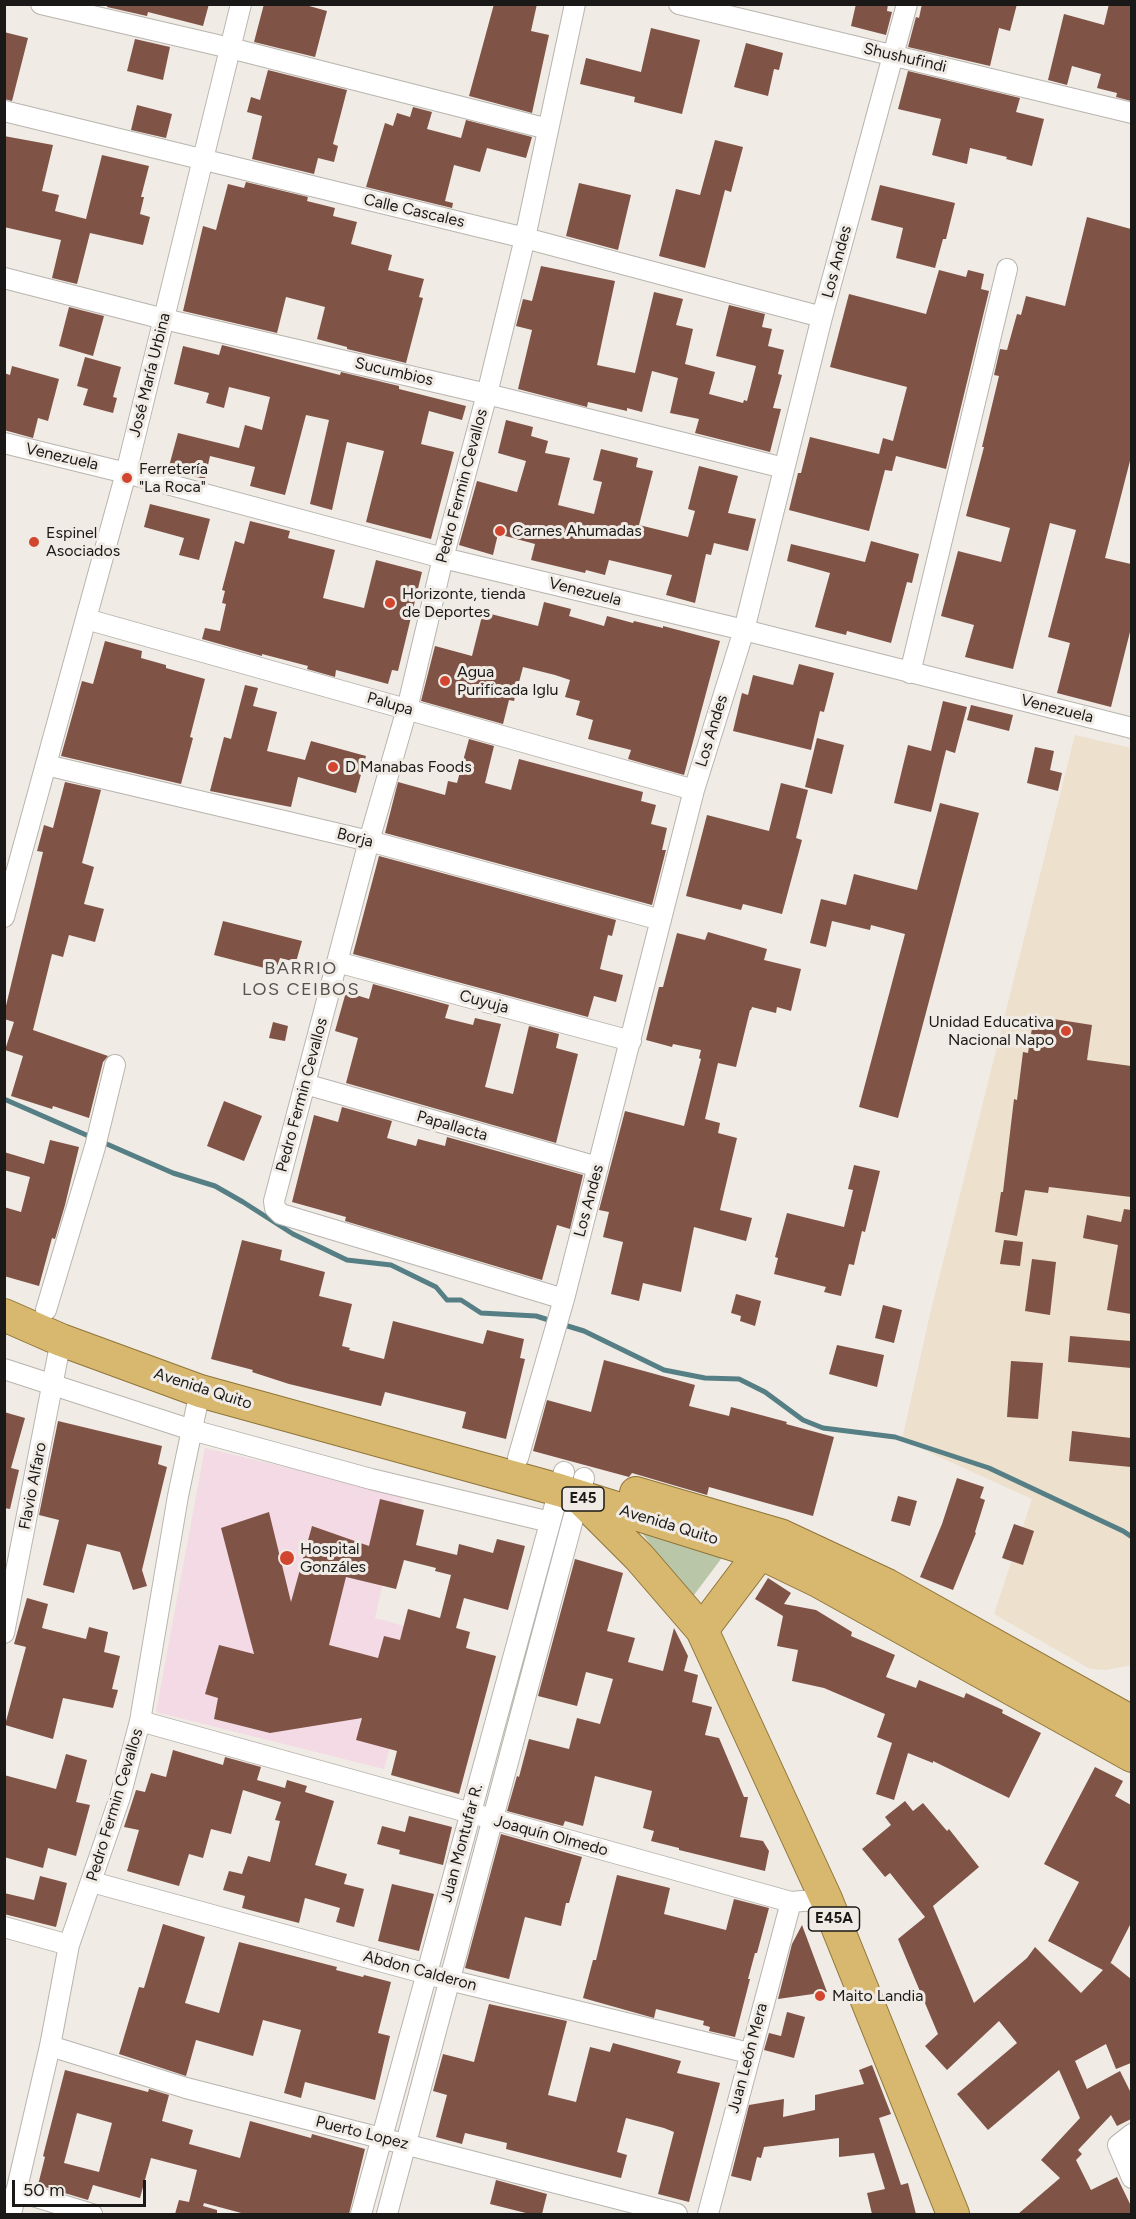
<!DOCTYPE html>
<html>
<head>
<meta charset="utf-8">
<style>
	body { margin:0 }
	#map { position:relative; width:1136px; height:2219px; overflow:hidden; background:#f0ebe5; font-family:Figtree,sans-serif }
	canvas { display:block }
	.frame { position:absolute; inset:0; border:6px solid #1b1917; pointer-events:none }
	.scale { position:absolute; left:12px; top:2180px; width:134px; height:27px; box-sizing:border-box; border:3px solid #1b1917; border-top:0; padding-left:8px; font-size:18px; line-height:21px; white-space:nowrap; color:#1b1917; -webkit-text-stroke:4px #f0ebe5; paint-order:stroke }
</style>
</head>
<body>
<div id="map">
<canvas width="1136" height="2219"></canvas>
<div class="frame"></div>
<div class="scale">50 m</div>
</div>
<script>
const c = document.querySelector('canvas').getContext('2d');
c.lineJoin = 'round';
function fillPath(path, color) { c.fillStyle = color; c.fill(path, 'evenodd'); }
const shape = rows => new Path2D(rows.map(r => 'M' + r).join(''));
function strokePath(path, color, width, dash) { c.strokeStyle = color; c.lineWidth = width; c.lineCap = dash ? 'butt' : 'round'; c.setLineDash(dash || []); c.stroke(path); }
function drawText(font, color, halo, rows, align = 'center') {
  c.font = font + ' Figtree,sans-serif'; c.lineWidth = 6; c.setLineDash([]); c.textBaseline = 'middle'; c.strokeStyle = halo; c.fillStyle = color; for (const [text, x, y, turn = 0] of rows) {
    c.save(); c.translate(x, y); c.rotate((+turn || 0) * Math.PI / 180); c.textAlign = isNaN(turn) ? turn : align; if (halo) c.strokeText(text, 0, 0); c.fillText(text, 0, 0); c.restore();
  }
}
fillPath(shape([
	[1075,735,1131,748,1131,1665,1106,1670,1090,1669,994,1614,1032,1499,902,1440,930,1314]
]), '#ede0cc');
fillPath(shape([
	[205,1448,403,1495,375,1618,422,1631,384,1769,156,1712]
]), '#f3dae4');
fillPath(shape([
	[639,1529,724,1555,691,1599]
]), '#b9c7a8');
strokePath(shape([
	[4,1099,173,1173,215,1186,243,1202,293,1234,347,1260,391,1265,436,1287,447,1300,461,1300,481,1313,536,1316,552,1321],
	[561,1324,584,1331,664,1370,705,1378,739,1379,765,1392,803,1420,823,1428,895,1437,989,1468,1123,1531,1132,1537]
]), '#557e85', 5);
fillPath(shape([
	[108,4,209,4,203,26,148,12,147,16,107,7],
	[264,4,302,4,327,11,315,57,254,42],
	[494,4,537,4,531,31,549,35,532,113,469,96],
	[856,4,888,4,887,11,892,12,886,35,851,26],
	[922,4,1017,4,1010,31,999,28,990,66,908,47,916,17,919,18],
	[1109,4,1131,4,1131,101,1116,97,1117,93,1097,88,1101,74,1072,66,1067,85,1048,80,1064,14,1104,25],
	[651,28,700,40,682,114,634,102,635,97,580,84,586,58,641,72],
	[4,32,28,38,12,101,4,99],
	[135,39,170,47,163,80,127,71],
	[746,43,783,53,779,70,774,69,768,96,734,87],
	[268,70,347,90,333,144,338,146,334,162,318,158,314,174,252,159,262,116,247,112,251,97,260,100],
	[908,71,1020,98,1016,112,1044,119,1032,166,1006,159,1007,157,970,148,967,164,932,155,941,119,898,109],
	[137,105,172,114,166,138,131,130],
	[413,107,432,112,427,129,461,138,466,120,532,137,526,158,487,148,480,172,454,165,445,201,453,203,452,208,366,187,385,123,393,126,397,113,410,117],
	[4,136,53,145,42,191,59,195,55,211,86,219,102,155,149,166,141,197,144,197,140,214,150,217,143,245,90,233,77,284,52,278,61,240,4,227],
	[715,140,743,147,731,192,725,190,705,268,659,256,676,189,700,195],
	[246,182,308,197,307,201,335,208,333,216,357,222,351,244,392,255,388,270,424,279,419,297,423,298,406,363,347,349,347,347,317,339,325,307,286,297,277,333,183,311,203,226,216,230,228,184,244,188],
	[579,183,631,195,618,250,566,236],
	[880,185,955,203,946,239,943,239,935,268,896,258,903,228,871,220],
	[1087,217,1131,229,1131,457,1105,558,1131,564,1131,628,1111,707,1057,693,1070,643,1048,637,1076,530,1050,523,1013,669,965,657,974,625,941,616,958,551,1001,562,1010,528,966,516,984,447,982,447,999,376,994,375,1000,349,1007,350,1017,314,1021,315,1026,296,1065,306],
	[541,266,615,281,597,365,635,373,654,292,683,299,676,325,693,329,685,364,715,372,709,394,743,403,744,400,747,401,756,366,716,356,729,305,765,314,762,327,772,329,768,346,784,350,778,374,782,375,773,408,781,409,770,452,695,433,699,419,670,413,678,378,652,371,642,412,627,408,627,411,588,402,587,407,518,389,532,330,516,326,523,299,532,301],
	[939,270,966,277,968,270,984,274,981,289,989,291,946,469,896,456,892,471,885,470,869,531,789,510,798,473,801,473,810,437,879,454,883,438,893,441,907,387,830,367,849,294,926,314],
	[69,307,104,316,93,356,59,346],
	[222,345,340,375,341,372,399,386,399,389,466,406,462,420,429,411,421,444,454,452,431,539,366,522,384,451,347,442,332,510,310,504,329,420,306,415,285,495,250,486,255,467,210,456,205,479,168,470,178,433,239,448,245,425,262,430,270,397,229,387,224,408,206,403,209,393,174,384,183,346,219,355],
	[85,357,121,367,113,397,117,398,113,413,83,405,88,389,77,386],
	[12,366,59,379,48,421,38,418,33,438,4,430,4,373,10,375],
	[506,420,533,427,531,436,548,441,545,453,570,458,558,505,594,514,602,482,593,480,601,449,638,458,636,467,653,471,639,525,688,537,695,511,688,509,699,466,738,476,728,513,756,519,748,551,714,543,711,555,706,554,695,603,666,595,672,575,609,560,605,575,586,570,585,573,531,560,535,544,498,534,493,555,459,545,477,481,517,492,526,461,498,453],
	[150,504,210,519,199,560,179,555,184,538,144,527],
	[250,521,290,531,288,538,335,550,323,598,364,608,376,560,422,572,398,671,392,670,388,684,336,670,335,677,307,669,308,666,262,654,262,656,202,639,205,628,220,631,226,604,222,603,225,591,222,590,235,541,244,544],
	[871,541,919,554,912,583,907,582,891,643,847,631,846,635,815,627,830,573,787,561,791,544,865,562],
	[544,602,571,609,569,616,604,626,607,616,633,623,634,621,663,628,663,626,720,641,684,775,628,759,631,750,588,739,593,720,576,715,580,701,565,697,570,680,555,675,523,667,514,701,509,700,503,724,421,701,435,646,472,656,483,612,538,626],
	[105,641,142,651,141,658,166,665,166,668,205,679,190,737,193,738,181,784,61,756,82,681,93,684],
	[799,664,834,673,824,712,820,711,811,750,733,731,742,693,748,695,753,675,793,685],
	[245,685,258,688,253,706,277,712,267,751,305,760,311,741,366,756,356,793,298,777,291,807,210,791,224,737,231,739],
	[943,701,967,707,955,753,946,750,931,812,894,803,908,745,931,751],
	[971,705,1013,715,1009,731,967,720],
	[817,738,844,745,832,794,805,787],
	[469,739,494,746,485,783,511,790,519,759,643,792,641,801,656,805,651,824,667,828,662,850,666,850,652,905,385,833,398,782,445,795,448,781,457,783],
	[1035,747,1054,751,1050,770,1062,773,1058,791,1027,783],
	[65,782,101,790,82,863,94,867,84,904,104,909,95,942,69,935,63,957,52,954,33,1030,108,1056,103,1062,89,1118,53,1106,52,1109,11,1096,23,1056,5,1050,14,1022,4,1019,4,1014,43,852,37,851,44,825,53,828],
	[781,783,808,790,796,838,802,840,782,914,743,904,741,910,686,896,707,815,769,831],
	[940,803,979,813,898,1118,859,1107,905,934,871,925,870,930,832,921,826,947,810,943,821,899,846,905,854,874,917,890],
	[379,856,616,920,612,936,608,935,600,969,623,975,616,1002,594,996,588,1017,353,954],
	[223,921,302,941,296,962,280,958,276,971,214,955],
	[708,932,767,949,764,960,801,969,791,1011,777,1007,776,1013,752,1007,751,1010,750,1010,736,1067,718,1063,705,1119,720,1123,718,1133,737,1138,720,1210,752,1218,746,1241,694,1227,681,1292,643,1283,639,1301,611,1294,623,1242,603,1237,609,1212,599,1210,625,1111,684,1126,701,1059,699,1058,701,1050,673,1044,672,1047,646,1040,659,987,663,987,677,933,705,940],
	[373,984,449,1005,445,1018,473,1025,475,1018,501,1024,485,1087,513,1094,529,1026,559,1034,556,1048,578,1054,556,1143,346,1083,358,1038,335,1031,346,992,369,999],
	[1034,1016,1092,1025,1087,1060,1131,1066,1131,1197,1049,1187,1048,1193,1025,1190,1017,1236,995,1232,1001,1192,1003,1192,1014,1099,1017,1100,1023,1052,1028,1053],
	[273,1022,288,1026,285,1041,269,1038],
	[224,1101,262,1116,244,1161,207,1146],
	[342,1107,392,1121,387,1138,416,1146,418,1139,445,1146,447,1137,583,1175,570,1229,557,1225,542,1280,345,1221,346,1217,292,1202,314,1115,338,1122],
	[50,1140,79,1147,65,1205,55,1239,52,1238,39,1286,4,1276,4,1207,21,1212,30,1177,4,1170,4,1152,44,1164],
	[854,1165,880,1171,865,1232,862,1231,854,1265,849,1264,841,1296,824,1292,826,1287,774,1274,778,1258,775,1257,787,1213,844,1227,853,1190,848,1189],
	[1124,1209,1131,1210,1131,1314,1107,1310,1118,1245,1083,1238,1087,1215,1121,1222],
	[242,1240,282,1250,280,1260,325,1272,319,1296,352,1304,342,1346,350,1348,349,1350,384,1359,393,1321,483,1344,487,1330,524,1339,520,1358,525,1359,506,1439,462,1428,466,1412,385,1392,381,1406,289,1384,252,1372,253,1370,211,1359],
	[1004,1240,1023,1242,1020,1266,1000,1264],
	[1032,1259,1056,1262,1050,1315,1025,1311],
	[736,1294,761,1301,755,1326,740,1321,741,1316,731,1313],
	[883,1305,902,1310,894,1343,875,1338],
	[1070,1336,1131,1341,1131,1368,1068,1362],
	[837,1345,884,1355,877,1387,829,1374],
	[604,1360,695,1385,689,1406,729,1416,731,1407,787,1422,786,1424,834,1437,813,1516,709,1487,707,1495,632,1473,629,1477,533,1451,547,1400,591,1412],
	[1011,1361,1043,1363,1038,1419,1007,1417],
	[4,1412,25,1418,11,1468,19,1470,10,1509,4,1508],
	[58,1421,162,1446,158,1464,167,1467,142,1570,147,1586,133,1590,120,1552,87,1544,74,1593,43,1585,59,1520,39,1515],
	[1072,1431,1131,1438,1131,1467,1069,1461],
	[957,1478,984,1487,980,1498,985,1500,975,1532,976,1533,953,1590,920,1577,942,1524],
	[898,1496,917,1501,910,1526,891,1521],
	[380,1499,424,1510,416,1545,457,1555,459,1544,493,1553,497,1539,525,1546,508,1610,464,1598,456,1628,470,1632,466,1648,496,1656,459,1794,391,1775,397,1751,356,1740,362,1718,270,1733,214,1719,218,1698,205,1694,219,1645,254,1654,221,1528,269,1512,291,1602,312,1526,369,1546],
	[404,1560,436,1568,435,1571,451,1575,440,1618,408,1609,400,1640,384,1636,378,1658,329,1645,346,1577,396,1589],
	[1014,1524,1034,1531,1023,1565,1002,1558],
	[575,1559,623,1573,607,1631,635,1638,628,1662,663,1671,674,1628,688,1656,684,1671,698,1675,692,1702,712,1707,705,1735,719,1738,744,1797,748,1797,740,1837,763,1841,769,1851,765,1871,679,1850,679,1848,651,1841,654,1831,643,1828,652,1791,595,1776,583,1826,565,1821,563,1826,507,1811,517,1776,519,1777,529,1739,569,1749,577,1718,600,1724,613,1679,586,1672,577,1706,538,1696],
	[768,1578,791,1593,784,1604,816,1610,852,1632,851,1636,895,1655,886,1677,916,1688,919,1680,964,1698,966,1693,1003,1710,1002,1713,1041,1733,1009,1798,933,1761,933,1763,908,1753,894,1800,876,1794,892,1743,877,1737,885,1714,824,1688,792,1681,798,1650,777,1646,783,1616,755,1599],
	[27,1598,48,1604,42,1628,86,1639,89,1627,108,1632,104,1652,120,1656,112,1689,118,1690,113,1708,63,1698,53,1739,5,1725,26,1647,14,1644],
	[173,1750,223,1765,225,1757,261,1767,257,1780,285,1788,287,1780,307,1786,305,1792,334,1801,315,1865,347,1874,344,1884,364,1889,354,1927,336,1922,340,1908,305,1898,299,1923,242,1908,245,1896,223,1890,229,1871,242,1874,248,1856,270,1862,280,1821,275,1820,281,1802,243,1790,231,1834,211,1829,203,1858,189,1854,179,1886,127,1871,139,1830,124,1827,136,1790,145,1792,151,1773,166,1777],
	[66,1754,87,1760,76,1802,90,1805,76,1856,48,1848,43,1868,4,1857,4,1775,56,1789],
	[1095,1767,1123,1781,1115,1796,1131,1805,1131,1923,1110,1964,1111,1963,1131,1979,1131,2063,1116,2069,1106,2044,1075,2061,1087,2089,1120,2071,1131,2093,1131,2119,1117,2126,1111,2115,1078,2150,1082,2154,1076,2160,1091,2190,1117,2177,1131,2206,1131,2214,1018,2214,1060,2178,1041,2160,1080,2118,1059,2070,988,2130,957,2094,1017,2043,999,2021,947,2070,925,2046,938,2034,898,1939,925,1917,890,1873,885,1877,862,1849,891,1825,885,1817,905,1801,913,1811,923,1803,947,1831,949,1829,979,1867,933,1906,974,2003,1027,1958,1035,1947,1081,1993,1103,1970,1048,1941,1079,1882,1044,1864],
	[409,1816,452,1827,443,1865,399,1854,400,1850,377,1844,382,1826,405,1832],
	[501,1834,582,1857,569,1903,566,1903,561,1926,525,1917,509,1979,465,1968],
	[617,1875,670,1888,664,1914,726,1930,734,1899,769,1908,757,1953,755,1953,748,1979,750,1979,735,2037,709,2031,710,2027,703,2025,704,2021,656,2009,654,2018,583,1998,593,1960,596,1960],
	[40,1876,67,1883,56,1927,4,1914,4,1893,34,1900],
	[392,1884,434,1894,419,1951,378,1941],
	[163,1924,205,1937,185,2003,219,2013,239,1942,337,1967,336,1970,363,1977,364,1975,391,1982,378,2033,390,2036,375,2100,305,2082,301,2098,284,2093,301,2030,263,2020,253,2056,196,2040,186,2076,119,2054,139,1987,144,1988],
	[802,1925,827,1992,778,1999,792,1944],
	[489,2004,567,2021,548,2095,576,2102,590,2047,610,2052,613,2043,681,2061,677,2073,720,2083,689,2202,658,2194,674,2132,664,2128,626,2118,617,2152,627,2155,621,2178,506,2149,507,2143,465,2133,462,2144,436,2137,447,2095,433,2091,443,2054,474,2062],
	[787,2012,805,2017,794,2058,764,2050,769,2033,781,2036],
	[872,2065,891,2114,879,2118,901,2185,908,2183,916,2214,872,2214,867,2193,885,2189,874,2153,839,2157,839,2138,764,2147,761,2158,757,2157,751,2181,731,2176,749,2105,784,2099,783,2117,815,2110,815,2095,864,2084,859,2070],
	[65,2070,148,2092,149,2089,169,2095,162,2121,193,2130,189,2144,240,2158,250,2121,311,2138,312,2134,365,2149,349,2214,245,2214,204,2203,203,2206,217,2210,217,2214,175,2214,179,2200,189,2202,197,2170,151,2158,140,2198,93,2185,88,2200,38,2185,45,2157,43,2156],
	[77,2113,112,2123,99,2172,64,2163],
	[496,2180,547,2194,542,2214,530,2214,490,2204]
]), '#805347');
const minor = shape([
	[41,4,230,48,548,129],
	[679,4,1132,113],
	[4,111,525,238,822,317],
	[4,278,164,319,487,394,784,468],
	[4,443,126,473,443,558,744,630,1132,728],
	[86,619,694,790],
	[910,673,1007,269],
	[46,765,369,841,661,920],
	[4,917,126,473,241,4],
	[337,962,631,1041],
	[305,1084,598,1167],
	[564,1299,281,1214,275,1208,274,1201,369,841,407,709,443,558,487,394,525,238,575,4],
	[46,1310,95,1147,115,1065],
	[4,1369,192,1430,371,1479,550,1522],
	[518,1458,564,1299,694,790,744,630,822,317,907,4],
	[4,1633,61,1340],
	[140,1721,791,1902,826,1899],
	[92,1882,449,1980,749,2053],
	[4,1927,69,1945],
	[50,2046,186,2088,677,2214],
	[1132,2134,1118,2145,1132,2178],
	[16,2191,92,2214],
	[11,2214,50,2046,69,1945,120,1797,140,1721,178,1496,200,1391],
	[361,2214,564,1472],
	[387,2214,584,1478],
	[708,2214,791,1902]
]);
const trunk = shape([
	[4,1315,61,1340,200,1391,559,1490,760,1553,818,1581,1132,1756],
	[636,1493,780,1535,887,1585,1132,1722],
	[582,1500,639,1557,702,1630,826,1899,953,2214],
	[702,1630,760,1553,775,1539]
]);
strokePath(minor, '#b8b4ae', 22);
strokePath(trunk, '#8f7539', 34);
strokePath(minor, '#fff', 20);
strokePath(trunk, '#d8b86f', 32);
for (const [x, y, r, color] of [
	[127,478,6,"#d24630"],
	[500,531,6,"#d24630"],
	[34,542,6,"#d24630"],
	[390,603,6,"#d24630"],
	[445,681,6,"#d24630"],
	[333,767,6,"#d24630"],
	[1066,1031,6,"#d24630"],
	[287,1558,8,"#d24630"],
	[820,1996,6,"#d24630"]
]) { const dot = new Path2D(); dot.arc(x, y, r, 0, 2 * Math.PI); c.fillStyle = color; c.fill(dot); strokePath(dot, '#f0ebe5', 2); }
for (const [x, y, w] of [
	[583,1499,42],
	[834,1919,51]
]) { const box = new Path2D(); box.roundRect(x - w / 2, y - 12, w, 24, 4.5); c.fillStyle = '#f0ebe5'; c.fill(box); strokePath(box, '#1b1917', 1.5); }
drawText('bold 15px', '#1b1917', null, [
	["E45",583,1499],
	["E45A",834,1919]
]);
drawText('16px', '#1b1917', '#f0ebe5', [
	["Shushufindi",905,58,13],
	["Calle Cascales",414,211,13],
	["Los Andes",837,262,-75],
	["Sucumbios",394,372,13],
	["José María Urbina",150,375,-76],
	["Venezuela",62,457,13],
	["Pedro Fermin Cevallos",462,486,-75],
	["Venezuela",585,592,14],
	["Palupa",390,704,16],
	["Venezuela",1057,709,14],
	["Los Andes",712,731,-73],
	["Borja",355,838,14],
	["Cuyuja",484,1002,15],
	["Pedro Fermin Cevallos",302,1095,-75],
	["Papallacta",452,1126,16],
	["Los Andes",589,1201,-75],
	["Avenida Quito",203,1389,18],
	["Flavio Alfaro",33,1486,-79],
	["Avenida Quito",669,1525,17],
	["Pedro Fermin Cevallos",115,1805,-73],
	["Joaquín Olmedo",551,1836,15],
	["Juan Montufar R.",462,1843,-75],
	["Abdon Calderon",420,1971,15],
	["Juan León Mera",748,2058,-75],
	["Puerto Lopez",362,2133,14]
]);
drawText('16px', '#1b1917', '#f0ebe5', [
	["Ferretería",139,469],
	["\"La Roca\"",139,487],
	["Carnes Ahumadas",512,531],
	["Espinel",46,533],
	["Asociados",46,551],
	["Horizonte, tienda",402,594],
	["de Deportes",402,612],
	["Agua",457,672],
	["Purificada Iglu",457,690],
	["D Manabas Foods",345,767],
	["Unidad Educativa",1054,1022,"right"],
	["Nacional Napo",1054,1040,"right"],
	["Hospital",300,1549],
	["Gonzáles",300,1567],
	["Maito Landia",832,1996]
], 'left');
c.letterSpacing = '1.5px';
drawText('18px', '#55524d', '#f0ebe5', [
	["BARRIO",301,969],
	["LOS CEIBOS",301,990]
]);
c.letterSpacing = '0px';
</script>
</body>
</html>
